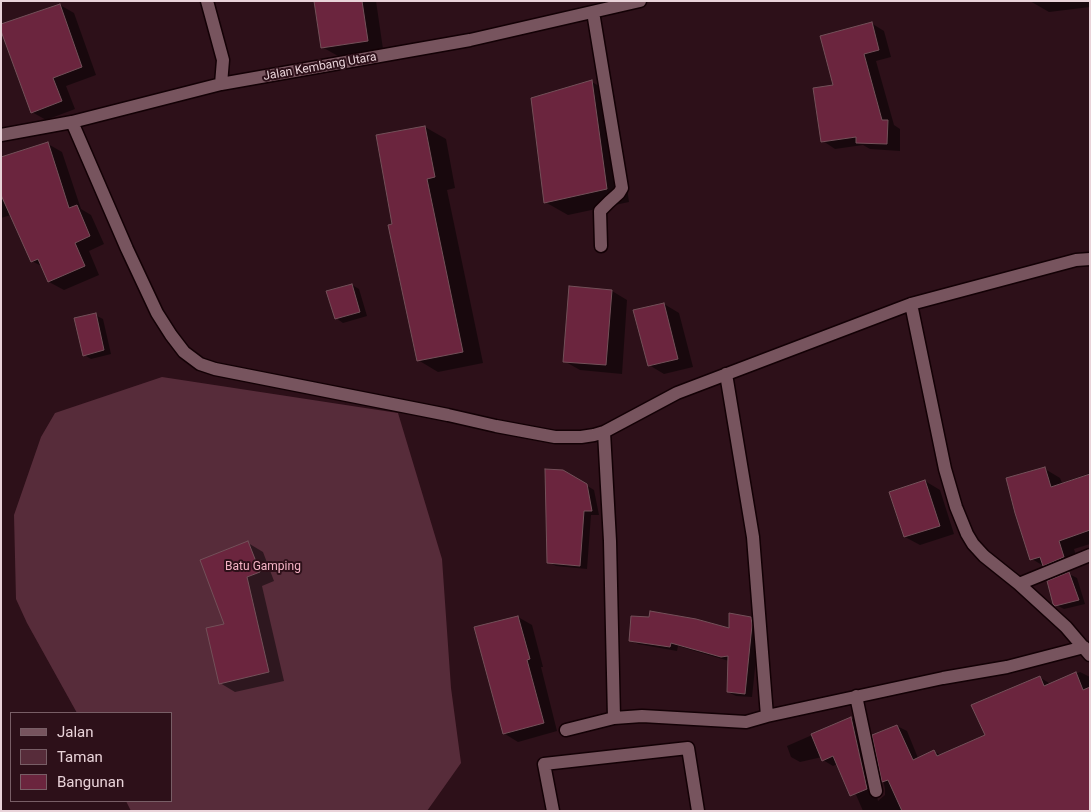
<!DOCTYPE html>
<html>
<head>
<meta charset="utf-8">
<style>
	body { margin:0 }
	#map { position:relative; width:1091px; height:812px; overflow:hidden; background:#2d1019; font-family:Roboto,sans-serif }
	canvas { display:block }
	.frame { position:absolute; inset:0; border:2px solid #e9d3d9; pointer-events:none }
	.legend { position:absolute; left:10px; top:712px; width:162px; height:90px; box-sizing:border-box; background:#2d1019; border:1px solid #785e66; margin:0; padding:6px 9px; list-style:none; font-size:15px; color:#e9d3d9 }
	.legend li { display:flex; align-items:center; gap:10px; height:25px }
	.legend b { width:25px; border:1px solid #785e66 }
</style>
</head>
<body>
<div id="map">
<canvas width="1091" height="812"></canvas>
<div class="frame"></div>
<ul class="legend">
<li><b style="height:6px;background:#77545e"></b>Jalan</li>
<li><b style="height:14px;background:#572c3a"></b>Taman</li>
<li><b style="height:14px;background:#6b253e"></b>Bangunan</li>
</ul>
</div>
<script>
const c = document.querySelector('canvas').getContext('2d');
c.lineJoin = 'round';
function fillPath(path, color) { c.fillStyle = color; c.fill(path, 'evenodd'); }
const shape = rows => new Path2D(rows.map(r => 'M' + r).join(''));
function strokePath(path, color, width, dash) { c.strokeStyle = color; c.lineWidth = width; c.lineCap = dash ? 'butt' : 'round'; c.setLineDash(dash || []); c.stroke(path); }
function drawText(font, color, halo, rows, align = 'center') {
  c.font = font + ' Roboto,sans-serif'; c.lineWidth = 4; c.setLineDash([]); c.textBaseline = 'middle'; c.strokeStyle = halo; c.fillStyle = color; for (const [text, x, y, turn = 0] of rows) {
    c.save(); c.translate(x, y); c.rotate((+turn || 0) * Math.PI / 180); c.textAlign = isNaN(turn) ? turn : align; if (halo) c.strokeText(text, 0, 0); c.fillText(text, 0, 0); c.restore();
  }
}
fillPath(shape([
	[162,377,398,413,442,559,451,688,461,763,427,811,131,811,126,801,171,801,171,713,77,713,27,623,16,599,14,515,41,437,55,413]
]), '#572c3a');
fillPath(shape([
	[315,1,376,1,383,49,338,56,322,47],
	[1030,1,1090,1,1090,7,1049,12],
	[60,5,74,13,96,75,66,86,75,109,46,120,32,112],
	[871,23,884,31,891,57,876,61,894,125,900,129,900,151,870,149,863,145,835,149,823,141,834,86],
	[592,82,614,95,629,202,568,215,545,202],
	[425,127,446,139,455,188,447,190,483,363,438,372,418,360,394,225],
	[48,144,62,152,81,209,91,215,104,244,89,251,99,275,64,290,49,282,43,267,32,261,11,215,1,218,1,158],
	[352,285,359,289,367,316,343,323,336,318],
	[612,291,627,300,622,374,580,370,564,361],
	[664,304,679,313,693,367,664,374,649,365],
	[95,315,103,319,111,354,91,359,84,355],
	[1045,469,1060,478,1062,483,1090,473,1090,544,1074,549,1079,565,1047,568,1032,559],
	[563,471,594,490,599,515,591,515,587,569,556,566,548,562],
	[925,481,940,490,954,534,920,545,905,537],
	[248,543,263,552,274,581,262,586,284,681,235,692,220,683,226,625],
	[1069,574,1077,578,1085,604,1064,609,1056,605],
	[518,617,532,625,543,667,541,667,557,731,518,742,505,734],
	[751,618,758,623,759,630,752,697,736,696,728,692,729,661,678,646,677,651,638,644,631,640,730,629],
	[1080,672,1090,677,1090,811,863,811,842,762,833,766,823,760,822,757,800,762,791,757,787,746,851,718,861,724,878,801,885,795,885,789,874,736,897,726,907,731,918,758,934,752,941,755,987,736,1039,677,1049,683,1050,685]
]), '#0007');
const building = shape([
	[314,1,362,1,368,41,321,48,314,1],
	[60,4,82,67,53,78,62,101,31,113,1,31,1,24,60,4],
	[872,22,879,50,864,54,882,120,888,120,887,144,856,143,856,137,821,142,813,88,833,85,820,36,872,22],
	[592,80,607,189,544,203,531,98,592,80],
	[425,126,435,177,427,179,463,352,417,361,388,225,392,224,376,135,425,126],
	[48,142,69,208,77,205,90,236,75,243,85,266,48,282,38,259,31,262,1,195,1,157,48,142],
	[352,284,360,312,335,319,326,291,352,284],
	[569,286,612,290,606,365,563,362,569,286],
	[664,303,678,359,648,366,633,310,664,303],
	[96,313,104,350,83,356,74,318,96,313],
	[1045,467,1051,487,1090,474,1090,530,1059,541,1064,557,1043,566,1040,557,1030,560,1015,513,1006,478,1045,467],
	[545,469,563,470,587,484,592,511,584,511,580,566,547,563,545,469],
	[925,480,940,526,904,537,889,492,925,480],
	[248,541,260,572,247,577,269,672,219,684,206,628,224,624,200,560,248,541],
	[1069,572,1079,600,1055,606,1053,604,1047,581,1069,572],
	[650,611,696,619,729,628,729,613,751,617,752,625,745,694,727,692,728,656,721,657,671,643,670,647,629,641,631,616,649,617,650,611],
	[518,616,530,659,527,660,544,723,503,734,474,627,518,616],
	[1076,672,1083,690,1090,687,1090,811,902,811,888,780,882,782,872,735,897,725,913,760,934,750,937,756,985,735,971,705,1040,676,1044,686,1076,672],
	[851,717,867,789,850,796,833,756,822,761,811,734,851,717]
]);
fillPath(building, '#6b253e');
strokePath(building, '#735059', 1);
const minor = shape([
	[207,1,223,60,221,84],
	[593,12,622,188,619,193,609,202,600,211,601,246],
	[72,122,127,249,157,313,171,335,184,352,200,364,215,369,448,415,496,426,555,437,581,437,594,435,604,432,677,393,911,304,1076,260,1090,259],
	[1,135,72,122,221,84,470,40,640,1],
	[911,304,945,469,956,507,967,534,973,544,984,556,1019,584,1066,627,1090,655],
	[726,374,753,537,767,716,943,678,1007,667,1084,647],
	[604,432,610,541,614,718],
	[1019,584,1090,555],
	[856,696,876,791],
	[566,730,614,718,642,716,746,722,767,716],
	[553,811,544,764,688,748,698,811]
]);
strokePath(minor, '#130005', 15);
strokePath(minor, '#77545e', 12);
drawText('12px', '#e9d3d9', '#2d1019', [
	["Jalan Kembang Utara",320,67,-10]
]);
drawText('12px', '#f5b3c5', '#2d1019', [
	["Batu Gamping",263,567]
]);
</script>
</body>
</html>
